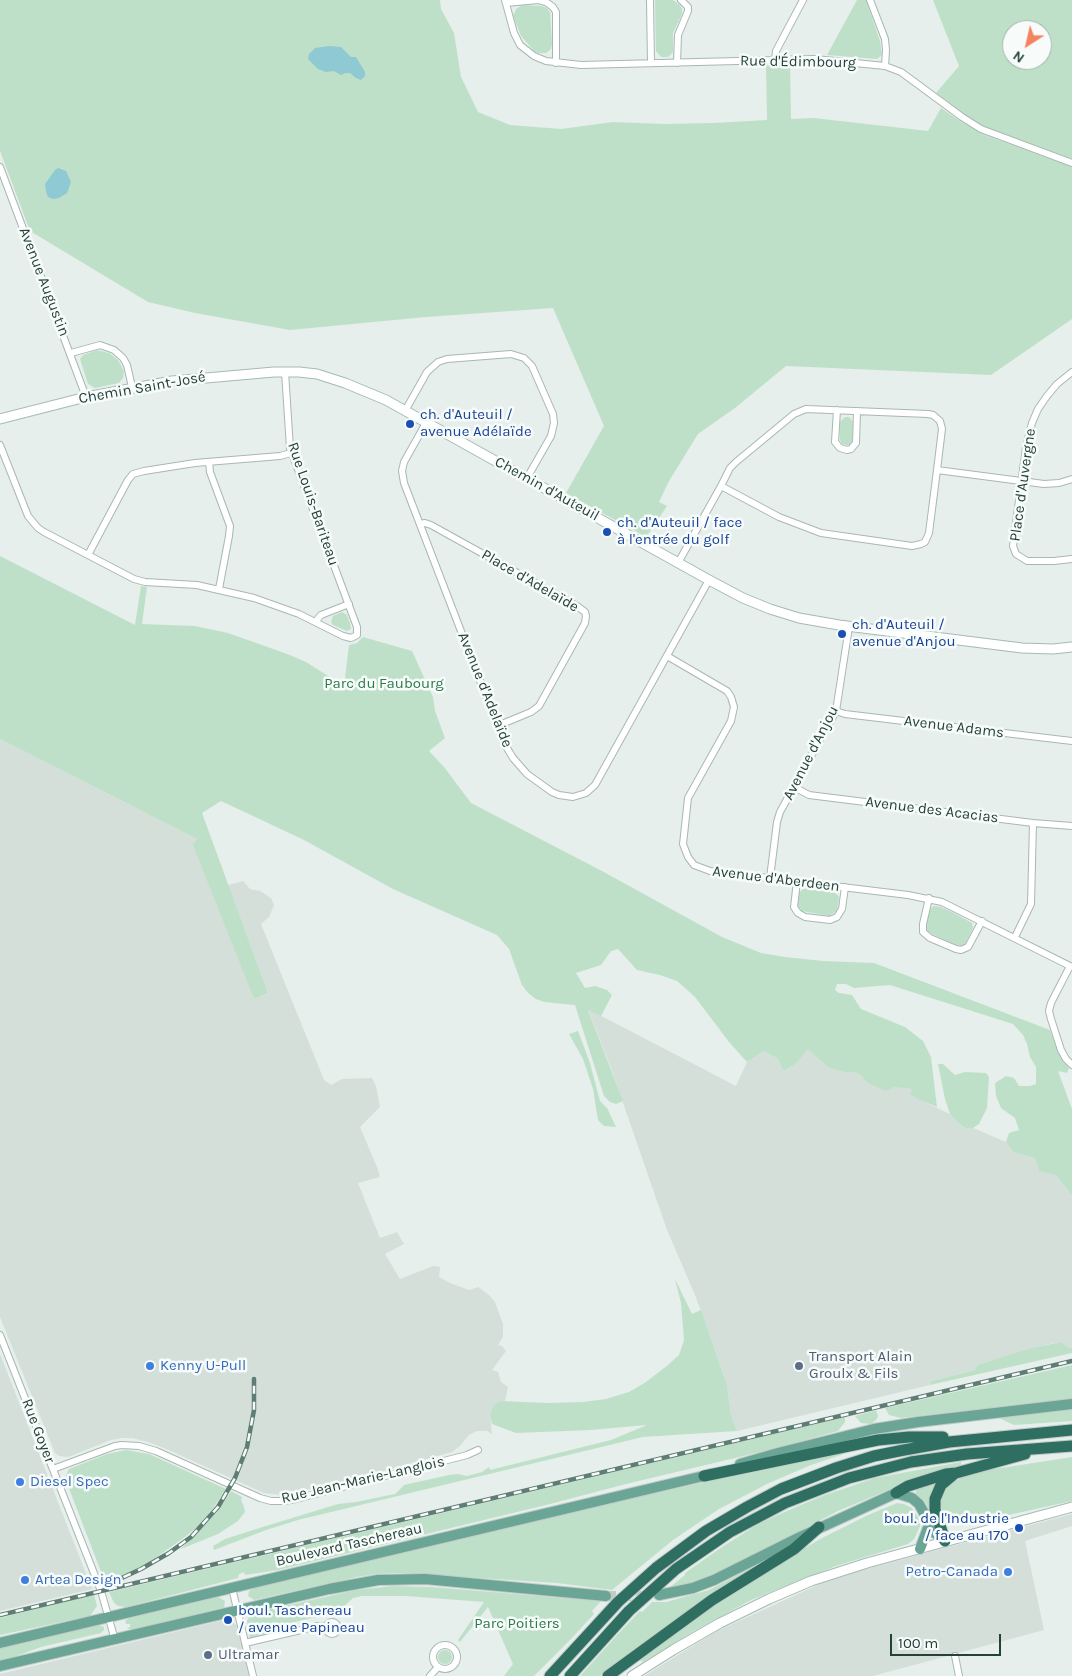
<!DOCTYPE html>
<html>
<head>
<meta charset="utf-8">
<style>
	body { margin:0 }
	#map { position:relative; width:1072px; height:1676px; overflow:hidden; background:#e6efeb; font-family:Karla,sans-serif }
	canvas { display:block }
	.north { position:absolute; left:1002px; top:20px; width:50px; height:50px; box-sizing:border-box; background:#f7fbf9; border:1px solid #a3b1ad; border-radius:50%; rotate:215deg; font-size:14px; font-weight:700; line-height:20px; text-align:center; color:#24423a }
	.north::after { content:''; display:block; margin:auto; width:18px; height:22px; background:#f4845f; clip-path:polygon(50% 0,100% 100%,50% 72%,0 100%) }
	.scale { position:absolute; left:890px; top:1634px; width:111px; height:22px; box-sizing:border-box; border:2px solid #24423a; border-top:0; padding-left:6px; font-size:15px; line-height:18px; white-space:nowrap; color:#24423a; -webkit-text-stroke:4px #f7fbf9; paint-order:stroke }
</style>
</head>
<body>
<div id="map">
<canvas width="1072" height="1676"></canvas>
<div class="north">N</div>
<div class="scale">100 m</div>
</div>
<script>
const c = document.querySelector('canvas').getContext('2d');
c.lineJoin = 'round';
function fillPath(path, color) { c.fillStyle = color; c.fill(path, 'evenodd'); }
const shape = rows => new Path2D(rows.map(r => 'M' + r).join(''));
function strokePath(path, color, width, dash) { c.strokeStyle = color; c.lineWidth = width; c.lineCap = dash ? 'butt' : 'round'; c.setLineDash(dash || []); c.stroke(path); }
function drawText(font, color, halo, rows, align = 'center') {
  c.font = font + ' Karla,sans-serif'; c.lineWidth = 5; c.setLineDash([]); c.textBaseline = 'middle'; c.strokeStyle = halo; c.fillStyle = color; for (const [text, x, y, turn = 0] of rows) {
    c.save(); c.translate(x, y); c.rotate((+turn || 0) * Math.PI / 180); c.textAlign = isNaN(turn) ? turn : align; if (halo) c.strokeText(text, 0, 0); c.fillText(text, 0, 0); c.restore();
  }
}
fillPath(shape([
	[0,739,197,839,254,999,268,993,228,885,243,881,250,889,260,891,271,898,274,905,269,917,261,924,324,1080,331,1085,342,1079,372,1078,376,1086,380,1107,360,1127,377,1167,380,1177,358,1183,380,1238,397,1232,404,1244,385,1254,400,1279,433,1266,440,1267,439,1277,450,1283,469,1290,478,1287,489,1295,495,1302,503,1324,503,1337,498,1345,502,1346,506,1351,492,1370,498,1372,501,1382,508,1387,505,1401,500,1401,493,1405,490,1415,492,1434,487,1431,477,1431,469,1435,460,1446,452,1452,344,1482,281,1495,264,1493,164,1448,148,1442,132,1438,122,1438,111,1440,68,1457,59,1456,55,1453,0,1317],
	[588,1009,736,1086,747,1062,764,1051,778,1059,783,1071,796,1064,808,1048,829,1068,843,1072,858,1073,868,1083,912,1089,920,1100,950,1114,956,1121,965,1128,973,1128,1006,1142,1013,1152,1035,1158,1039,1170,1056,1175,1072,1196,1072,1348,1069,1348,1061,1342,1049,1344,977,1365,975,1370,931,1381,930,1385,737,1431,731,1415,727,1385,711,1339,695,1295,667,1230,611,1068],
	[0,1354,92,1589,0,1611],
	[1072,1514,1072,1526,1025,1541,1044,1630,873,1676,644,1676,717,1631,822,1583,855,1572],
	[228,1619,232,1621,237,1626,249,1676,0,1676,0,1674]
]), '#d4dfda');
fillPath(shape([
	[0,0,440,0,441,9,454,33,461,77,478,112,510,125,561,129,613,122,664,124,714,123,767,120,766,65,790,64,791,119,814,118,928,131,941,108,960,121,982,134,1072,167,1072,319,991,375,786,366,735,408,698,434,669,481,659,502,667,506,646,537,566,493,604,426,553,308,426,317,290,330,195,313,148,302,30,231,0,151],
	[655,0,673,0,680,5,682,9,682,14,673,33,673,52,668,57,661,57,656,51],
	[857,0,866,0,880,41,882,55,877,59,827,55],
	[933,0,1072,0,1072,159,983,126,965,115,936,93,959,66],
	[1012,30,1042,30,1042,60,1012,60],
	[522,5,542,6,547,8,550,12,552,44,551,49,546,53,538,53,534,51,521,36,513,16,516,9],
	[97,350,109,353,118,360,124,371,123,378,119,383,95,388,88,384,80,359,83,355],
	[845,417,849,417,853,422,852,441,850,445,847,445,842,444,840,440,840,422],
	[0,556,135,625,141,586,147,587,142,624,195,626,228,633,290,655,306,662,344,686,349,645,357,643,363,637,412,651,433,697,435,711,445,738,429,751,444,767,471,803,602,871,722,937,761,953,785,957,823,961,874,963,1050,1030,1059,1054,1069,1068,1067,1073,1058,1071,1072,1109,1072,1196,1056,1175,1039,1171,1035,1158,1013,1152,1006,1142,1009,1133,1019,1130,1015,1118,1001,1108,996,1096,995,1083,1006,1076,1014,1078,1019,1086,1030,1086,1036,1084,1036,1067,1030,1057,1027,1044,1023,1035,1013,1024,890,985,854,988,846,984,837,984,835,990,839,993,852,995,861,1009,905,1027,923,1041,931,1057,937,1107,920,1100,910,1094,912,1089,894,1087,886,1091,868,1083,858,1073,843,1072,829,1068,808,1049,796,1064,783,1071,778,1059,764,1051,747,1062,729,1042,695,997,677,981,660,975,637,970,618,949,611,951,601,965,576,973,585,988,595,986,607,990,612,995,601,1016,588,1010,623,1101,616,1104,610,1102,604,1096,575,1005,544,1002,536,999,528,993,522,985,509,949,497,935,393,889,304,840,221,801,202,813,268,993,254,999,193,845,197,839,0,739],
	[342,612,347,615,350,623,351,629,347,631,333,625,331,622,333,616],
	[804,888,835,892,839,897,837,911,829,916,802,911,798,906,799,893],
	[934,906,941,907,954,913,972,923,973,928,965,944,962,946,956,945,928,932,926,927,929,913,931,908],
	[578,1031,590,1063,600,1101,607,1108,616,1127,604,1126,598,1120,593,1089,583,1059,569,1034],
	[938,1064,943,1064,955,1075,965,1072,986,1073,989,1077,987,1108,979,1124,973,1128,965,1128,956,1121,950,1114,945,1099],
	[675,1279,692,1314,701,1310,727,1385,731,1415,737,1431,643,1437,298,1520,266,1530,214,1550,213,1546,225,1539,253,1530,338,1504,356,1502,395,1494,404,1485,449,1475,458,1474,467,1476,482,1472,489,1467,490,1470,611,1440,647,1425,591,1430,516,1433,492,1424,490,1415,493,1405,500,1401,547,1403,583,1402,606,1399,629,1392,646,1382,668,1365,679,1355,684,1340,681,1303],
	[1061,1342,1069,1348,1072,1348,1072,1353,930,1385,931,1381,975,1370,977,1365,1032,1348],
	[1072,1365,1072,1399,901,1418,889,1415,885,1408],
	[1072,1409,1072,1421,1014,1425,997,1417],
	[876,1410,878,1416,877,1419,871,1424,861,1423,855,1416],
	[845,1417,845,1422,838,1431,773,1449,626,1484,550,1504,278,1570,245,1575,244,1572,239,1574,238,1578,126,1607,118,1606,114,1603,109,1592],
	[126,1450,149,1454,226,1489,212,1510,198,1526,185,1537,151,1561,118,1578,105,1582,65,1478,69,1469,107,1454],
	[843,1451,844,1454,811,1465,767,1484,719,1509,673,1540,612,1590,557,1583,400,1573,376,1574,357,1577,254,1600,248,1596,249,1591,256,1587,620,1501],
	[1072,1457,1072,1501,968,1524,954,1524,943,1515,941,1504,942,1495,948,1486,964,1476,982,1471],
	[961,1462,961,1466,898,1486,838,1511,715,1575,691,1583,670,1587,685,1575,685,1573,722,1547,760,1523,796,1507,825,1495,875,1478],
	[936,1483,931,1494,931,1507,928,1507,924,1500,916,1495,916,1489],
	[231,1491,242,1497,241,1500,244,1507,245,1512,238,1521,218,1534,181,1549,216,1513],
	[897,1503,904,1504,912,1508,919,1519,920,1526,917,1533,914,1539,908,1544,836,1566,751,1600,696,1630,643,1662,640,1660,726,1597,776,1565,822,1538,868,1515],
	[758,1564,758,1566,600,1676,580,1676,619,1633,640,1611,642,1612,652,1602,666,1602,709,1590],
	[392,1586,432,1587,601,1601,592,1611,594,1614,572,1638,534,1676,504,1676,513,1664,488,1607,460,1642,458,1640,484,1602,406,1596,362,1596,353,1598,338,1612,269,1628,269,1635,250,1639,247,1621,250,1615,254,1613,356,1590],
	[94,1594,97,1606,90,1616,0,1635,0,1618],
	[218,1597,225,1601,224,1607,222,1608,132,1630,127,1628,130,1627,130,1624,126,1624,125,1621,129,1618],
	[99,1625,104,1627,104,1630,101,1633,41,1647,0,1662,0,1648],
	'438 1657a7 7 0 1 1 14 0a7 7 0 1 1-14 0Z'
]), '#bfe0c8');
fillPath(shape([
	[329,46,341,47,351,57,356,57,365,72,365,76,361,80,356,78,350,73,345,73,341,75,334,71,326,72,318,69,308,59,309,54,315,48],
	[58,168,66,171,71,182,67,193,59,198,53,199,48,197,46,192,45,184,55,170]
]), '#8ec9d4');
strokePath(shape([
	[606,1596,650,1596]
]), '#bfccc8', 10, [10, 5]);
const street = shape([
	[505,0,514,33,520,45,534,56,546,61,581,65,815,59,885,66,901,72,962,117,981,129,1072,163],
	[650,0,651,63],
	[870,0,885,39,886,50,885,66],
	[506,3,538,0,546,2,553,7,556,12,556,63],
	[775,60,776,51,803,0],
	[677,63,678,35,688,11,688,7,681,0],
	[0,167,86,397],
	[71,353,100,345,114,350,123,358,127,365,132,387],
	[1072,372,1057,384,1047,396,1038,409,1032,423,1026,447,1013,546,1016,554,1027,561,1054,561,1072,559],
	[806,409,928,414,933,415,940,421,942,429,937,470,929,533,925,542,921,544,912,546,821,533,779,517,721,486,730,468,736,462,794,414,806,409],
	[837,410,835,442,840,448,847,450,851,449,856,443,857,411],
	[405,411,427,372,438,362,447,359,511,354,524,358,532,366,553,414,554,423,551,436,527,478],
	[426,423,404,462,402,471,404,483,504,743,513,758,527,774,552,792,559,795,573,797,586,793,595,785,709,580],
	[0,445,28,516,38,528,44,532,134,579,145,582,197,585,254,598,299,614,343,636,351,638,357,635,357,627,290,448,285,372],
	[209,462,210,472,230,526,229,536,219,589],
	[937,470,1044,484,1059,483,1072,479],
	[420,524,425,523,431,525,577,606,585,612,586,616,585,623,539,706,531,712,497,726],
	[88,555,128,480,133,474,144,471,195,463,280,456,291,453],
	[678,563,721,486],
	[316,621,321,615,349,604],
	[667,656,727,691,731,697,734,707,731,721,688,798,683,844,688,857,694,865,710,871,908,895,942,902,1072,967],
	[836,711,845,714,1072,741],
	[794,787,809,795,1033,823,1072,826],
	[770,878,777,822,780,812,836,711,849,627],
	[797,881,794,907,798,913,805,917,830,920,837,917,842,909,845,887],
	[929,898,923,924,923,932,930,938,956,949,961,950,968,947,982,921],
	[1015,937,1031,904,1033,823],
	[1070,966,1051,1003,1049,1011,1051,1019,1061,1050,1066,1059,1072,1065],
	[0,1335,101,1591,115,1640],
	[53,1469,115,1446,122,1445,139,1446,156,1451,260,1498,271,1501,283,1501,296,1499,467,1455,478,1450],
	[232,1588,253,1676],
	'326 1628a6 6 0 1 1 12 0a6 6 0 1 1-12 0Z',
	[245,1643,318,1626,326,1627],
	'433 1657a12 12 0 1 1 24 0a12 12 0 1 1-24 0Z',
	[955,1656,959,1676],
	[430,1676,438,1667]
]);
const secondary = shape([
	[0,419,86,397,172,381,274,372,299,372,317,374,345,383,386,400,709,580,743,598,770,609,799,618,839,625,1022,648,1053,649,1072,647],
	[632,1676,673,1650,720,1623,769,1599,811,1581,867,1563,1072,1507]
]);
const primary = shape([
	[740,1464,778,1453,874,1429,918,1422,1072,1404],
	[920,1549,929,1525],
	[659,1595,693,1588,714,1580,800,1537,896,1493,912,1498,919,1504,935,1533,945,1541],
	[0,1643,712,1474],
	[0,1666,329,1589,378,1580,425,1579,606,1596]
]);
const highway = shape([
	[704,1476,878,1440,909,1437,943,1437],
	[896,1493,908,1486,946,1474,956,1473,1025,1454],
	[945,1541,935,1510,935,1499,941,1485,953,1475],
	[550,1676,618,1602,656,1568,706,1531,747,1507,781,1489,836,1468,874,1456,904,1450,949,1442,1072,1430],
	[570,1676,629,1611,676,1569,730,1532,785,1503,849,1478,911,1462,967,1454,1072,1446],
	[608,1676,712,1600,794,1549,819,1527]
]);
strokePath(street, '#a8b8b2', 8);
strokePath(secondary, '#a4bbb3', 11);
strokePath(primary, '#c2cac8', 12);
strokePath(highway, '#c2cac8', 13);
strokePath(street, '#fff', 6);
strokePath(secondary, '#fff', 9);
strokePath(primary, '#6aa596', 10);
strokePath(highway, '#2f6f62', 11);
const rail = shape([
	[109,1584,141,1569,169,1553,191,1537,218,1507,235,1478,247,1447,254,1410,254,1379],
	[0,1615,1072,1361]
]);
strokePath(rail, '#5f7d75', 4.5);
strokePath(rail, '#f7fbf9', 2.5, [8]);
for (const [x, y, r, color] of [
	[410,424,5,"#1a4fb4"],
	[607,532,5,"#1a4fb4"],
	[842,634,5,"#1a4fb4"],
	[150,1366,5,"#3f7fe0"],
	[799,1366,5,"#5c6f8a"],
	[20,1482,5,"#3f7fe0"],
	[1019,1528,5,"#1a4fb4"],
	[1008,1572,5,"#3f7fe0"],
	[25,1580,5,"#3f7fe0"],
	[228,1620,5,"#1a4fb4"],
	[208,1655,5,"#5c6f8a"]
]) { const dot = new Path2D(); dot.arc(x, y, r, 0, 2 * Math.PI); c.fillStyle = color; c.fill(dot); strokePath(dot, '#f7fbf9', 2); }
drawText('15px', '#24423a', '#f7fbf9', [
	["Rue d'Édimbourg",798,62,1],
	["Avenue Augustin",44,282,69],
	["Chemin Saint-José",142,388,-10],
	["Place d'Auvergne",1023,485,-82],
	["Chemin d'Auteuil",547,489,29],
	["Rue Louis-Bariteau",313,504,71],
	["Place d'Adelaïde",530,581,30],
	["Avenue d'Adelaïde",485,690,68],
	["Avenue Adams",954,727,7],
	["Avenue d'Anjou",811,753,-63],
	["Avenue des Acacias",932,810,7],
	["Avenue d'Aberdeen",776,879,7],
	["Rue Goyer",38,1431,69],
	["Rue Jean-Marie-Langlois",363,1480,-13],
	["Boulevard Taschereau",349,1545,-13]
]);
drawText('15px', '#164399', '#f7fbf9', [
	["ch. d'Auteuil /",420,415],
	["avenue Adélaïde",420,432],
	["ch. d'Auteuil / face",617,523],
	["à l'entrée du golf",617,540],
	["ch. d'Auteuil /",852,625],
	["avenue d'Anjou",852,642],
	["boul. de l'Industrie",1009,1519,"right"],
	["/ face au 170",1009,1536,"right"],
	["boul. Taschereau",238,1611],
	["/ avenue Papineau",238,1628]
], 'left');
drawText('15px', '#2d7a4b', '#f7fbf9', [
	["Parc du Faubourg",384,684],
	["Parc Poitiers",517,1624]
]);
drawText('15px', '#4e5e75', '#f7fbf9', [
	["Transport Alain",809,1357],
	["Groulx & Fils",809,1374],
	["Ultramar",218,1655]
], 'left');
drawText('15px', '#366cbe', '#f7fbf9', [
	["Kenny U-Pull",160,1366],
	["Diesel Spec",30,1482],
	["Petro-Canada",998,1572,"right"],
	["Artea Design",35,1580]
], 'left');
</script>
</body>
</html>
